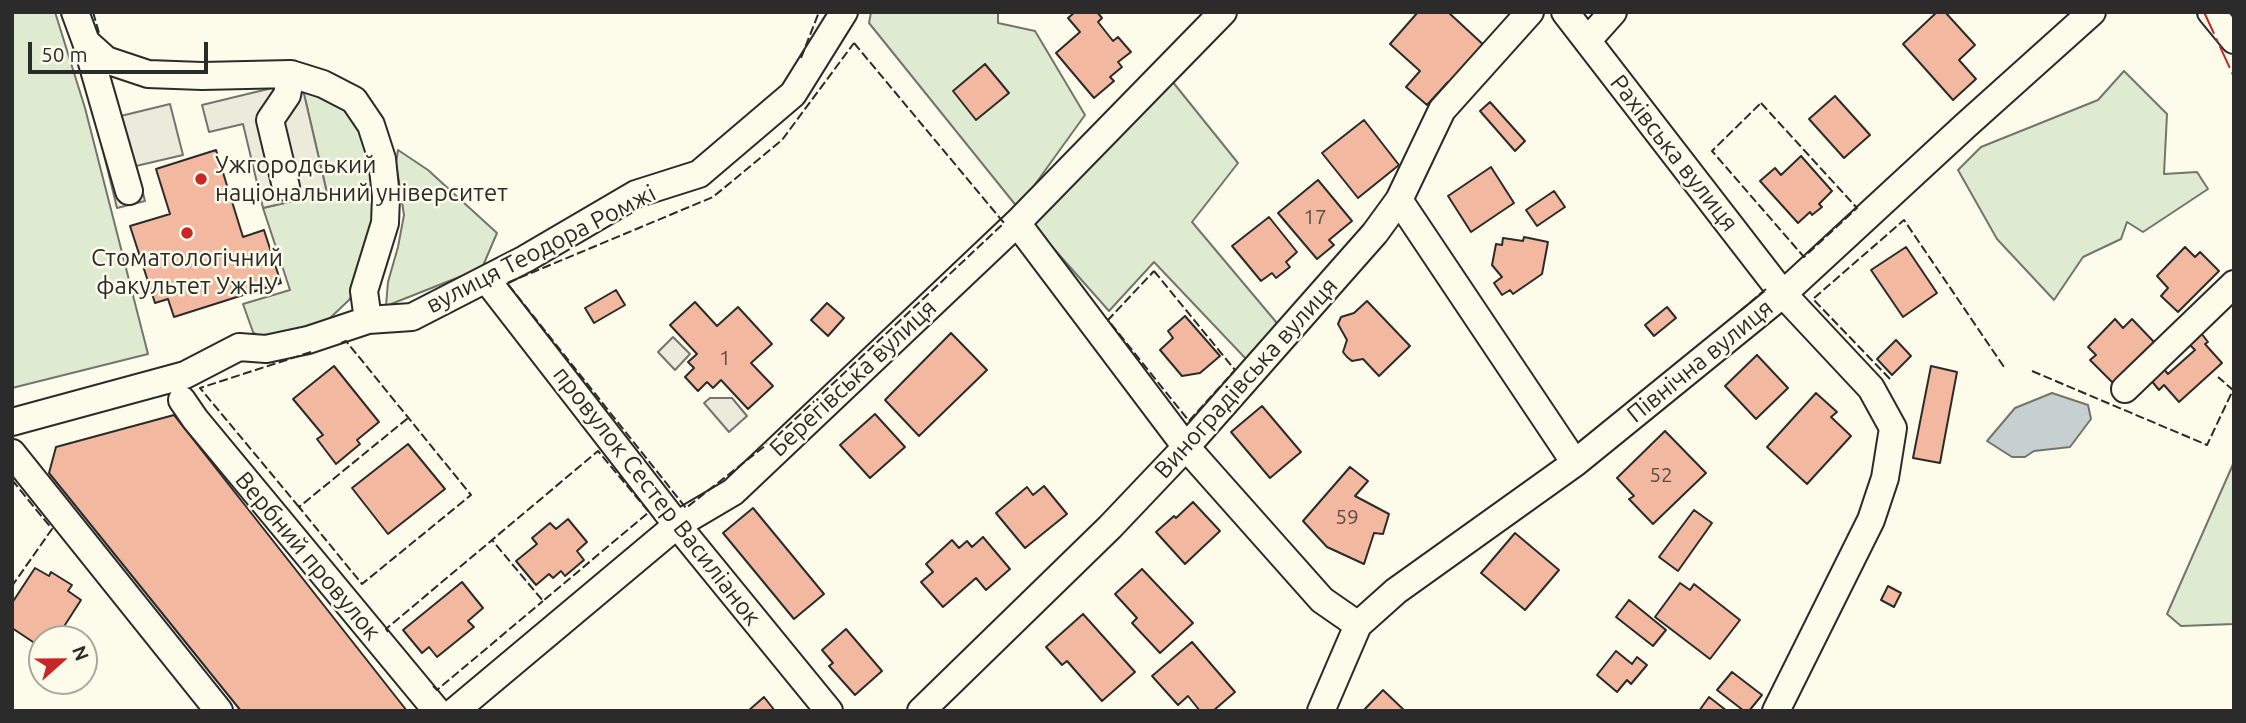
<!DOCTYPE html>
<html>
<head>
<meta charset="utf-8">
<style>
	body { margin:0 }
	#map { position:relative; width:2246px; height:723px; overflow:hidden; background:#fdfbea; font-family:Ubuntu,sans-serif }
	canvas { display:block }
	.frame { position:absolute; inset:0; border:14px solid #2b2b2b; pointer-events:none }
	.north { position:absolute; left:28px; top:625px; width:70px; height:70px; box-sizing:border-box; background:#fdfbea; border:2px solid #a9a89e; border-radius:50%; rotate:69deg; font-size:19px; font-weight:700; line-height:28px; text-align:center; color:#2b2b2b }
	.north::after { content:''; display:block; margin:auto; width:24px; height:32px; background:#c62828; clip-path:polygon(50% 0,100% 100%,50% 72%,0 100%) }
	.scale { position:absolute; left:28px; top:42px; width:180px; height:32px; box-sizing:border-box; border:4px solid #2b2b2b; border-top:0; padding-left:9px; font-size:21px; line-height:24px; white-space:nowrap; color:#2b2b2b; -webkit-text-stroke:5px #fdfbea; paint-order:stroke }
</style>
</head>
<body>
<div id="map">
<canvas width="2246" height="723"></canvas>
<div class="frame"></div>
<div class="north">N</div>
<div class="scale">50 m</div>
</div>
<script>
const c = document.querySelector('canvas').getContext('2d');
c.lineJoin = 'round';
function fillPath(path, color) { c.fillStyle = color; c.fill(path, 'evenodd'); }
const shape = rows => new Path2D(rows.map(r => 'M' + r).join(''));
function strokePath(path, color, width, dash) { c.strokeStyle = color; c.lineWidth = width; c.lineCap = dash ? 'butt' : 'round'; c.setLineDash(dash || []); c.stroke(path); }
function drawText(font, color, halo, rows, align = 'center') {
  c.font = font + ' Ubuntu,sans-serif'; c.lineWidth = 5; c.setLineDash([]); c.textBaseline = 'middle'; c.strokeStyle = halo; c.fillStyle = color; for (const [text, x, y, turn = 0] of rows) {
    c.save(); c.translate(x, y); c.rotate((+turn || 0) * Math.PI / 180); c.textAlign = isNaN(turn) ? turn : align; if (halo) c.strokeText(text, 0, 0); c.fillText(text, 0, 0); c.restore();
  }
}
const green = shape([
	[12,12,55,12,85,108,148,354,12,388,12,12],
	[871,12,998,12,998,23,1035,31,1085,115,1018,208,869,23,871,12],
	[2124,71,2167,114,2164,174,2197,172,2208,189,2143,232,2127,222,2121,239,2083,257,2054,300,1997,239,1958,170,1981,147,2098,100,2124,71],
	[1172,81,1238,163,1192,222,1282,329,1247,360,1154,262,1109,311,1030,222,1172,81],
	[303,90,336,101,353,116,363,135,379,201,361,278,349,300,328,320,264,341,253,332,243,304,290,290,263,208,327,193,303,90],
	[398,150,428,170,497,233,482,268,386,306,388,282,398,247,404,215,396,163,398,150],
	[2234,462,2234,624,2181,626,2167,614,2234,462]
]);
fillPath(green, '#deebd1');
strokePath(green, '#74746e', 2);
const parking = shape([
	[301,81,327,193,263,208,243,124,209,132,202,105,301,81],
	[170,104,183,155,136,166,145,201,117,208,96,122,170,104],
	[673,337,690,354,675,370,658,352,673,337],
	[710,398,732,398,747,416,729,432,704,403,710,398]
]);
fillPath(parking, '#eceadb');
strokePath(parking, '#74746e', 2);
const water = shape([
	[2052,393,2088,405,2091,419,2070,447,2034,451,2025,457,2012,457,1987,441,2015,408,2052,393]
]);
fillPath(water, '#c7d0d0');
strokePath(water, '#74746e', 2);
const building = shape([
	[1075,12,1097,12,1102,18,1098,22,1113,41,1118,37,1131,52,1118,62,1122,67,1110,77,1114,81,1094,98,1056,53,1080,32,1068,18,1075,12],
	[1418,12,1448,12,1488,49,1454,88,1448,82,1427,105,1406,87,1420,71,1390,44,1418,12],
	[1937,12,1945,12,1975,45,1959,60,1976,79,1953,100,1903,44,1937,12],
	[985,64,1009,93,976,120,953,91,985,64],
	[1835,96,1870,135,1844,158,1809,119,1835,96],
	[1490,102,1525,141,1515,151,1480,111,1490,102],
	[1364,120,1399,165,1358,198,1322,153,1364,120],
	[216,150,243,237,264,230,281,283,174,317,168,299,155,303,130,226,170,214,156,169,216,150],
	[1801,156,1832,191,1819,204,1822,207,1812,215,1810,212,1798,223,1760,181,1775,168,1781,175,1801,156],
	[1491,167,1514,203,1471,232,1448,196,1491,167],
	[1318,180,1352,221,1329,240,1334,245,1317,259,1278,213,1318,180],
	[1554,191,1565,207,1537,226,1526,210,1554,191],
	[1269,217,1297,252,1286,262,1290,267,1276,278,1272,273,1261,281,1232,246,1269,217],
	[1524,237,1548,242,1542,274,1513,294,1510,290,1502,295,1494,283,1502,277,1492,265,1496,244,1502,245,1503,238,1523,241,1524,237],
	[1906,247,1937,293,1903,317,1871,270,1906,247],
	[2185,247,2195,257,2200,252,2219,271,2178,312,2161,296,2168,288,2157,276,2185,247],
	[616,290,625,305,594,323,585,308,616,290],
	[1367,301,1410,346,1379,376,1363,359,1352,361,1347,357,1343,352,1347,340,1338,324,1341,317,1354,313,1367,301],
	[695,302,717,326,738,307,772,344,751,363,773,386,748,409,721,380,713,388,707,382,698,391,685,377,694,368,688,362,697,354,670,325,695,302],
	[827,303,844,318,828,336,811,320,827,303],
	[1667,307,1676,318,1654,336,1645,325,1667,307],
	[1185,316,1220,356,1200,373,1182,376,1160,350,1173,338,1168,331,1185,316],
	[2115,319,2123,328,2132,319,2154,342,2113,383,2090,360,2096,355,2088,347,2115,319],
	[951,333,987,370,919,436,885,400,951,333],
	[2201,333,2208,342,2205,344,2222,363,2179,402,2164,385,2159,390,2150,379,2163,368,2168,374,2195,350,2189,344,2201,333],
	[1896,340,1911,356,1892,375,1877,359,1896,340],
	[1757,355,1788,388,1756,419,1725,386,1757,355],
	[334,366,379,422,357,440,360,444,336,464,317,439,323,435,293,399,334,366],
	[1931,366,1957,372,1940,463,1913,458,1931,366],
	[1816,393,1837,412,1831,417,1851,436,1807,484,1767,447,1816,393],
	[1262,406,1301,452,1270,478,1231,432,1262,406],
	[875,414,905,447,870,478,840,445,875,414],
	[174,415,407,711,241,711,49,473,56,447,174,415],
	[1665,431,1706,473,1653,524,1629,499,1634,496,1617,478,1665,431],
	[408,444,445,489,388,534,352,488,408,444],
	[1350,467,1368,481,1355,496,1389,514,1383,534,1374,533,1364,564,1327,547,1303,521,1350,467],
	[1044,486,1067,514,1025,548,996,513,1027,487,1033,495,1044,486],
	[1193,502,1220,531,1185,564,1156,532,1174,516,1176,518,1193,502],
	[753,508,824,594,794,619,723,533,753,508],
	[1694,510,1712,523,1678,571,1659,557,1694,510],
	[568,519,587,542,577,551,584,560,565,576,561,571,553,578,549,574,536,585,516,561,537,544,532,538,550,523,556,529,568,519],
	[1515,533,1559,570,1525,610,1481,573,1515,533],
	[983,537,1010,569,986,590,976,578,943,607,921,582,933,572,926,564,952,540,959,548,967,541,972,547,983,537],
	[35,568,49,576,51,572,72,585,68,591,81,600,56,639,42,639,42,648,12,628,12,603,35,568],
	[1142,569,1193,623,1160,653,1132,623,1137,618,1115,594,1142,569],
	[462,582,483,608,468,621,474,627,437,657,429,647,422,653,403,630,462,582],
	[1680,583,1690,590,1694,584,1740,620,1710,659,1655,617,1680,583],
	[1888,586,1901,593,1894,607,1881,600,1888,586],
	[1629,600,1666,630,1653,646,1616,617,1629,600],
	[1083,614,1135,672,1102,701,1067,661,1062,665,1046,647,1083,614],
	[846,629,882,671,855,695,829,666,833,663,822,650,846,629],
	[1192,642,1235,692,1213,711,1200,711,1188,696,1178,705,1152,676,1192,642],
	[1616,651,1632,664,1637,657,1647,665,1631,684,1627,680,1617,692,1597,675,1616,651],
	[1732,672,1762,695,1749,711,1744,711,1717,690,1732,672],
	[1383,690,1405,711,1363,711,1383,690],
	[764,697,775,711,748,711,764,697],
	[1709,697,1727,711,1699,711,1709,697]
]);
fillPath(building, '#f2b8a0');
strokePath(building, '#2b2b2b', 2);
const minor = shape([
	[75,12,86,42,106,60,148,74,202,76,291,74,323,84,354,100,371,125,382,159,386,197,385,223,364,291,368,320],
	[1565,12,1783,294,1871,388,1893,428,1885,478,1871,520,1776,711],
	[2211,12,2234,40],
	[1588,40,1613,12],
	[86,42,129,191],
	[286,187,270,120,287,95,291,74],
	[1399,200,1575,463],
	[1017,223,1186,447,1322,600,1358,625],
	[486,279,677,525,829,711],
	[2125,389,2234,284],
	[182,400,195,419,437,711],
	[12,422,185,375,239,347,266,349,308,340,368,320,412,317,525,259,636,194,699,174,793,94,844,12],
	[12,453,219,711],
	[455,711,677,525,733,492,1017,223,1223,12],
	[921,711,1110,527,1186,447,1375,233,1399,200,1442,110,1530,12],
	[1321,711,1358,625,1396,591,1575,463,1783,294,1965,126,2092,12]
]);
strokePath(minor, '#2b2b2b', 30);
strokePath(minor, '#fdfbea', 26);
strokePath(shape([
	[93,12,99,33],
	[854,43,1004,223,775,438,686,508,507,283,713,197,782,140,854,43],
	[801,58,819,12],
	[1761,103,1857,208,1804,257,1712,151,1761,103],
	[1154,271,1235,370,1189,421,1108,320,1154,271],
	[1740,311,1766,289],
	[341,343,346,341,471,495,362,584,299,507,408,418],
	[2032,371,2207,445,2233,390,2218,377],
	[1890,379,1813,299,1904,220,2004,367],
	[12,480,52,529,12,586],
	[299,507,200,388,314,351],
	[388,632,386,629,598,451,649,512,543,601,492,540],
	[433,686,437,690,543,601],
	[1926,711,1927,711]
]), '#2b2b2b', 2, [9, 3.5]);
strokePath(shape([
	[2204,12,2234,77]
]), '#c62828', 2, [24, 5, 3.5, 5]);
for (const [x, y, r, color] of [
	[201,179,7,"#c62828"],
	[187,233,7,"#c62828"]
]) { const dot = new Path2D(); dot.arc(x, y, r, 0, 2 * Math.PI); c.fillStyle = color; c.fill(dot); strokePath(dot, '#fdfbea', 2.5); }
drawText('21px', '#5d4e48', null, [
	["17",1315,217],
	["1",725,358],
	["52",1661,475],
	["59",1347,517]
]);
drawText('24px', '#2b2b2b', '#fdfbea', [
	["Рахівська вулиця",1674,153,52],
	["вулиця Теодора Ромжі",541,249,-27],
	["Північна вулиця",1700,361,-39],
	["Берегівська вулиця",853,378,-43],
	["Виноградівська вулиця",1246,378,-48],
	["провулок Сестер Василіанок",657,496,52],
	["Вербний провулок",308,556,50]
]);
drawText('24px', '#2b2b2b', '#fdfbea', [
	["Ужгородський",215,165],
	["національний університет",215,193],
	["Стоматологічний",187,258,"center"],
	["факультет УжНУ",187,286,"center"]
], 'left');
</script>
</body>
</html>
